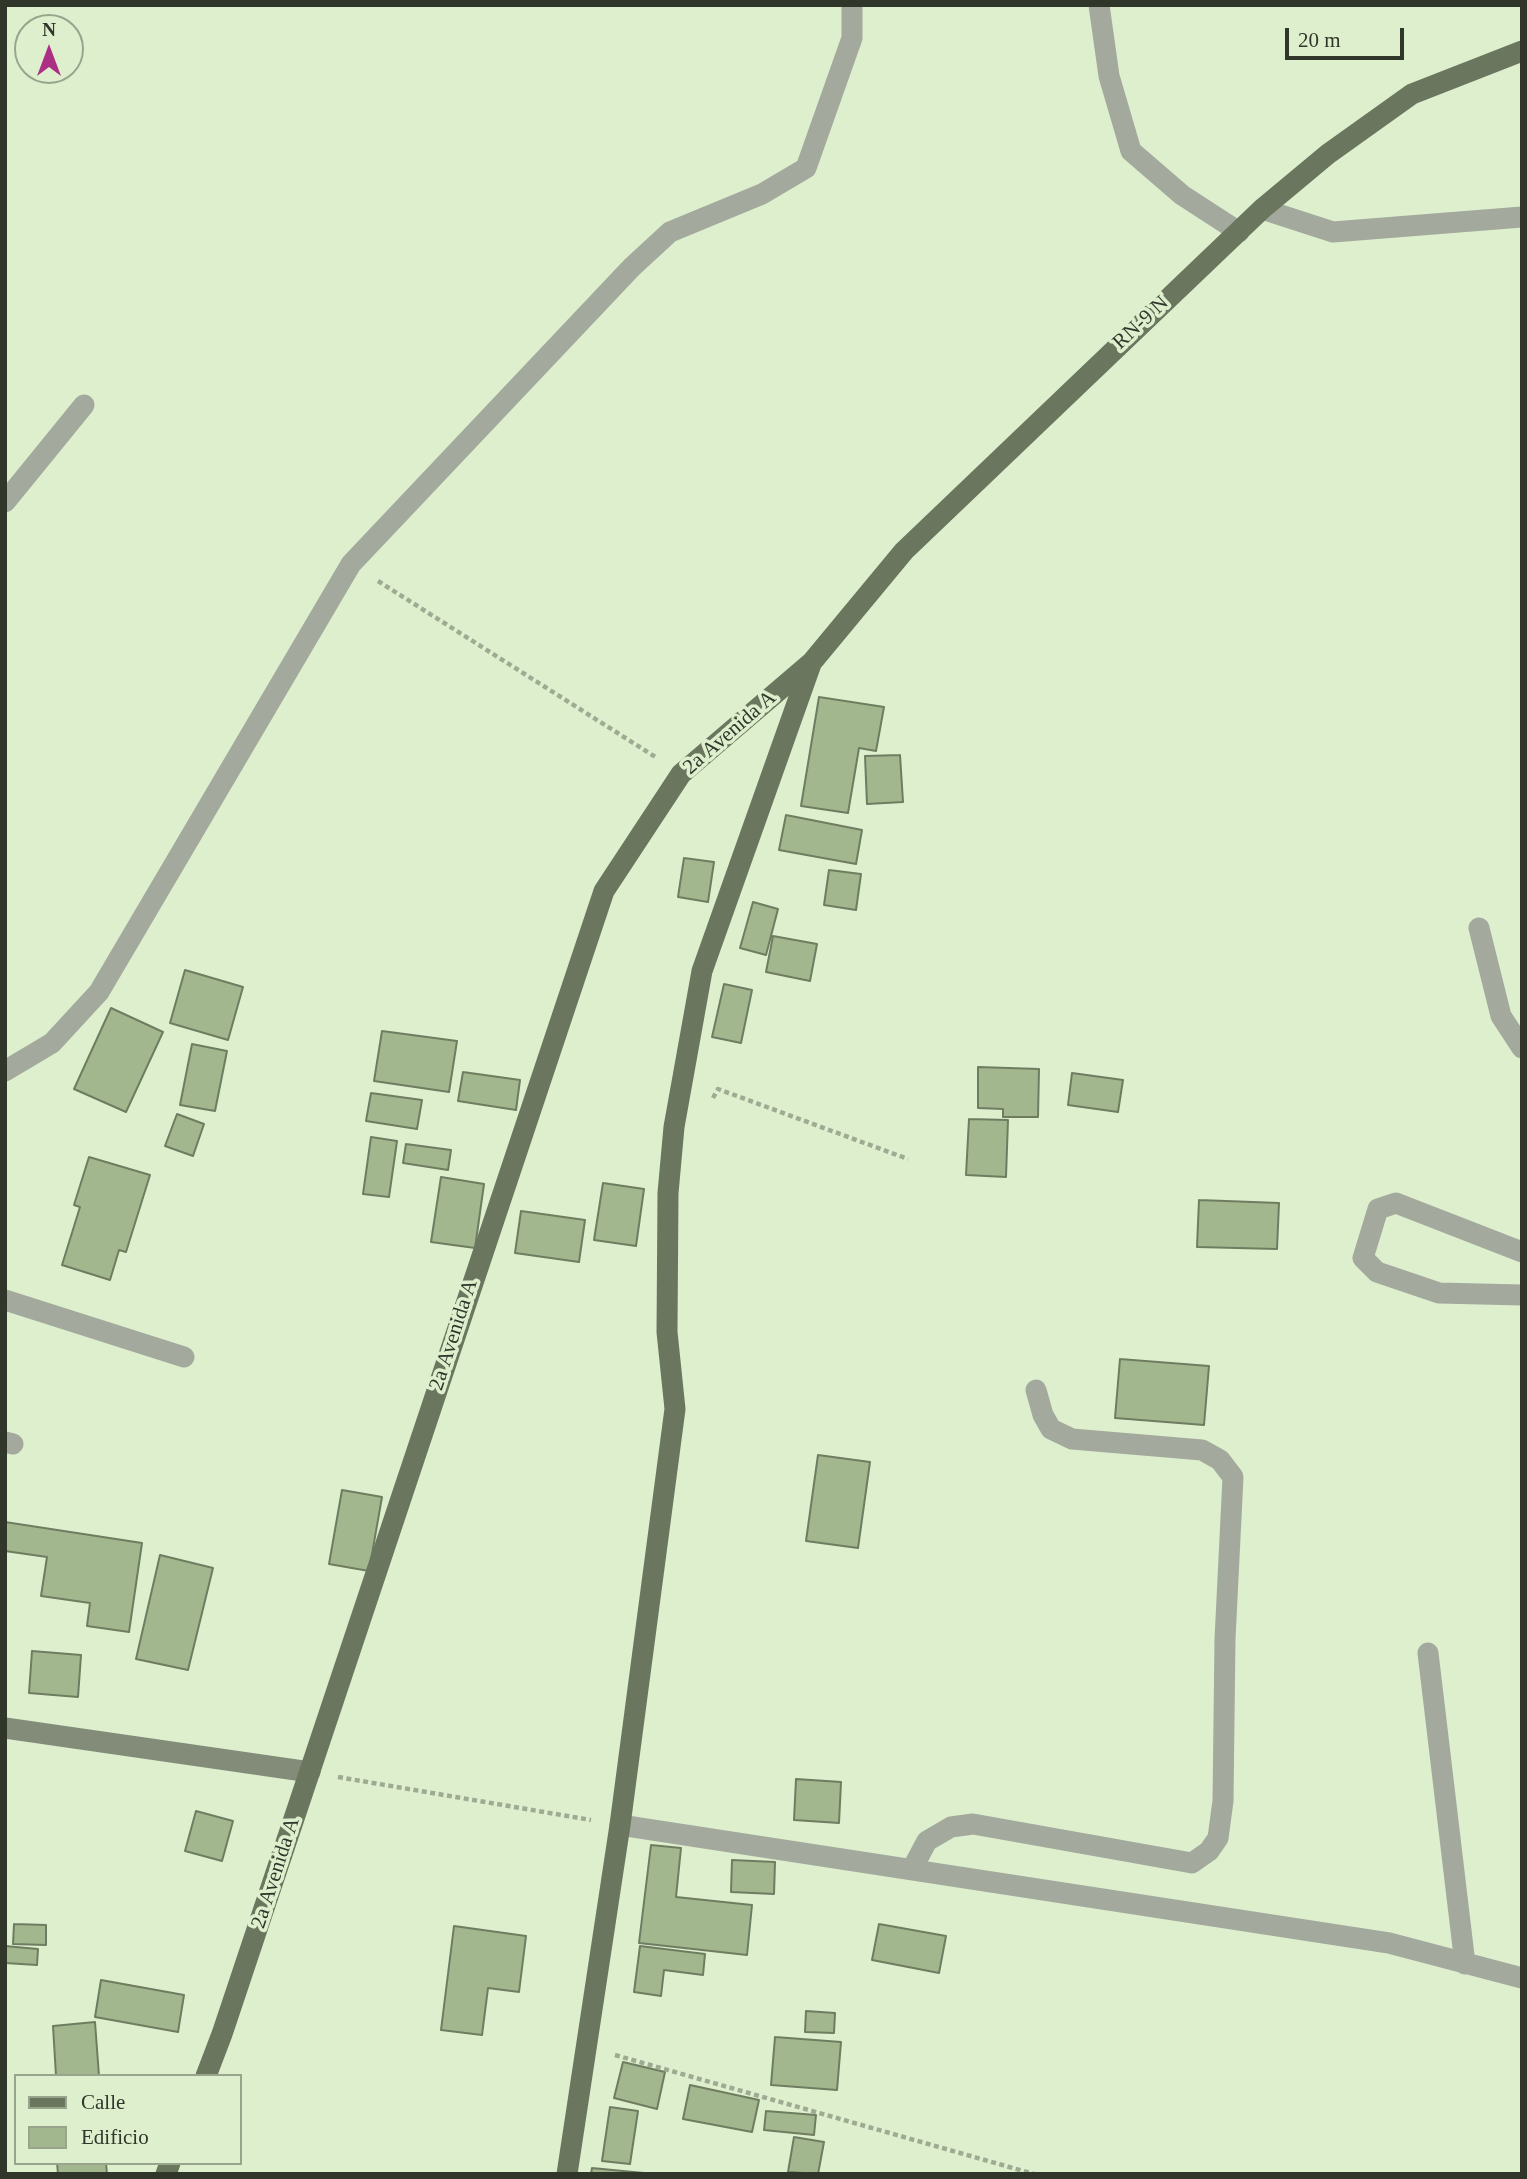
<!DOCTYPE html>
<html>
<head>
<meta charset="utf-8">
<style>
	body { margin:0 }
	#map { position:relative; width:1527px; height:2179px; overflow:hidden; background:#deefce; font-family:Georgia,serif }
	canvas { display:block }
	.frame { position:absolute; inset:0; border:7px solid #30362a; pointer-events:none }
	.legend { position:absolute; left:14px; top:2074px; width:228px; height:91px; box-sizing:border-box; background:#deefce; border:2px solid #98a58c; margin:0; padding:9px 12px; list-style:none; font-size:21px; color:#30362a }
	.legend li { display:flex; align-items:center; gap:14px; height:35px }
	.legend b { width:35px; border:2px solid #98a58c }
	.north { position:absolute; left:14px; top:14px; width:70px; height:70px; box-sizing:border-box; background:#deefce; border:2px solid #98a58c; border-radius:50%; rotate:0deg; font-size:19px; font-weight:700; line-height:28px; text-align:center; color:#30362a }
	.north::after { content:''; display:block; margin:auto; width:24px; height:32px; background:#ab2f82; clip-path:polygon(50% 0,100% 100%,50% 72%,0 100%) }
	.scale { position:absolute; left:1285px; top:28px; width:119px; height:32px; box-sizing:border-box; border:4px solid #30362a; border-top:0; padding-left:9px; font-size:21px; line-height:24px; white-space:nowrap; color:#30362a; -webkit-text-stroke:5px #deefce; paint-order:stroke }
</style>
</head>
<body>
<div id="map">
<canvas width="1527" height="2179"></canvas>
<div class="frame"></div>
<ul class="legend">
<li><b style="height:9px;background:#6a775e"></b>Calle</li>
<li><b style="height:19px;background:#a3b78f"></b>Edificio</li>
</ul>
<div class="north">N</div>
<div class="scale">20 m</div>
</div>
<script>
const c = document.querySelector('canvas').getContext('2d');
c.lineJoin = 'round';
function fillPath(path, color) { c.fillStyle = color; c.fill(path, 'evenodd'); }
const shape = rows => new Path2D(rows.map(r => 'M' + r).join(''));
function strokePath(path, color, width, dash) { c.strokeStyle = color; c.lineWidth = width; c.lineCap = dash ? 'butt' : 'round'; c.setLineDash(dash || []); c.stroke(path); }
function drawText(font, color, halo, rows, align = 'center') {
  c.font = font + ' Georgia,serif'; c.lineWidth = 7; c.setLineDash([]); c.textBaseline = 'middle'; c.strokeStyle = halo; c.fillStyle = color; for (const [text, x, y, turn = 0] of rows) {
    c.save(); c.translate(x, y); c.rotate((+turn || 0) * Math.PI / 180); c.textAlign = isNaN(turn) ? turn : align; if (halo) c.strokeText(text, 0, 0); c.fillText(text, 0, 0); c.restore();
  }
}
const building = shape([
	[819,697,884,707,876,751,859,748,848,813,801,806,819,697],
	[900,755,903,802,867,804,865,756,900,755],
	[786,815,862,830,856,864,779,850,786,815],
	[684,858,714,862,708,902,678,897,684,858],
	[829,870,861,874,856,910,824,905,829,870],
	[753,902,778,909,766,955,740,948,753,902],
	[773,936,817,944,810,981,766,972,773,936],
	[185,970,243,987,228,1040,170,1023,185,970],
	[724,984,752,990,741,1043,712,1037,724,984],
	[111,1008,163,1032,126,1112,74,1089,111,1008],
	[382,1031,457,1041,449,1092,374,1081,382,1031],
	[192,1044,227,1051,215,1111,180,1105,192,1044],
	[978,1067,1039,1069,1038,1117,1003,1117,1003,1109,978,1108,978,1067],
	[463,1072,520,1080,516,1110,458,1101,463,1072],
	[1072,1073,1123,1080,1118,1112,1068,1105,1072,1073],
	[371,1093,422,1100,417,1129,366,1121,371,1093],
	[177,1114,204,1124,193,1156,165,1146,177,1114],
	[969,1119,1008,1120,1006,1177,966,1175,969,1119],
	[371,1137,397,1141,389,1197,363,1194,371,1137],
	[406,1144,451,1150,448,1170,403,1163,406,1144],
	[89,1157,150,1175,126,1252,119,1250,110,1280,62,1265,80,1207,74,1205,89,1157],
	[441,1177,484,1184,475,1248,431,1242,441,1177],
	[603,1183,644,1189,636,1246,594,1240,603,1183],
	[1199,1200,1279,1203,1277,1249,1197,1247,1199,1200],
	[521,1211,585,1220,579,1262,515,1253,521,1211],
	[1120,1359,1209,1366,1204,1425,1115,1418,1120,1359],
	[818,1455,870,1462,858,1548,806,1541,818,1455],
	[342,1490,382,1497,369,1571,329,1564,342,1490],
	[5,1522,142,1543,129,1632,87,1626,90,1603,41,1596,47,1557,5,1551,5,1522],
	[160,1555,213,1568,188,1670,136,1659,160,1555],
	[32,1651,81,1655,78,1697,29,1693,32,1651],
	[796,1779,841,1782,839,1823,794,1820,796,1779],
	[196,1811,233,1821,222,1861,185,1851,196,1811],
	[651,1845,681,1848,676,1897,752,1905,747,1955,639,1943,651,1845],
	[732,1860,775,1862,774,1894,731,1892,732,1860],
	[14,1924,46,1925,46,1945,13,1944,14,1924],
	[879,1924,946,1936,939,1973,872,1960,879,1924],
	[454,1926,526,1936,519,1992,488,1988,482,2035,441,2030,454,1926],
	[5,1946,38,1949,37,1965,5,1963,5,1946],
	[640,1946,705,1954,703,1975,664,1970,661,1996,634,1992,640,1946],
	[101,1980,184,1995,178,2032,95,2017,101,1980],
	[806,2011,835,2013,834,2033,805,2032,806,2011],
	[95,2022,99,2076,56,2076,53,2026,95,2022],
	[775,2037,841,2042,837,2090,771,2085,775,2037],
	[623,2062,665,2072,657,2109,614,2098,623,2062],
	[690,2085,759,2100,752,2132,683,2119,690,2085],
	[610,2107,638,2111,630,2164,602,2161,610,2107],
	[766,2111,816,2115,814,2135,764,2130,766,2111],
	[794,2137,824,2142,818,2174,788,2172,794,2137],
	[57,2163,106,2163,107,2174,58,2174,57,2163],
	[592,2168,644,2173,644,2174,591,2174,592,2168]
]);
fillPath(building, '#a3b78f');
strokePath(building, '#6e7d60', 2);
strokePath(shape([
	[378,581,657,758],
	[713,1098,718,1089,908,1159],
	[338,1777,591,1820],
	[615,2055,1034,2174]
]), '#9eab92', 4.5, [5, 3.5]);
strokePath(shape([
	[1099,5,1109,76,1131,151,1182,195,1239,232],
	[1262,209,1333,232,1522,217],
	[5,502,84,405],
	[1479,928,1501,1016,1522,1048],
	[5,1071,52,1043,99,992,351,564,632,267,670,232,762,194,806,168,852,38,852,5],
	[1522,1252,1396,1203,1378,1209,1363,1258,1377,1272,1439,1293,1522,1295],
	[5,1300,184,1357],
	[5,1442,13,1444],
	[1428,1653,1465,1964],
	[620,1825,1389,1943,1522,1978],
	[912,1869,927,1841,951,1827,973,1824,1192,1863,1209,1851,1218,1838,1223,1801,1225,1639,1233,1477,1220,1460,1202,1450,1072,1439,1051,1429,1043,1415,1036,1390]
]), '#a3aa9d', 21);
strokePath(shape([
	[5,1728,310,1772]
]), '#828c78', 21);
strokePath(shape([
	[206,2076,222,2034,604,891,681,774,812,662,904,551,1262,209,1328,154,1412,94,1522,51],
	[166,2174,170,2163],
	[567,2174,620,1825,675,1409,667,1332,668,1193,674,1127,702,971,811,664]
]), '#6a775e', 21);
drawText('21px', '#30362a', '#deefce', [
	["RN-9 N",1141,323,-43],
	["2a Avenida A",730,733,-41],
	["2a Avenida A",454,1335,-72],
	["2a Avenida A",276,1873,-72]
]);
</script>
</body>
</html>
